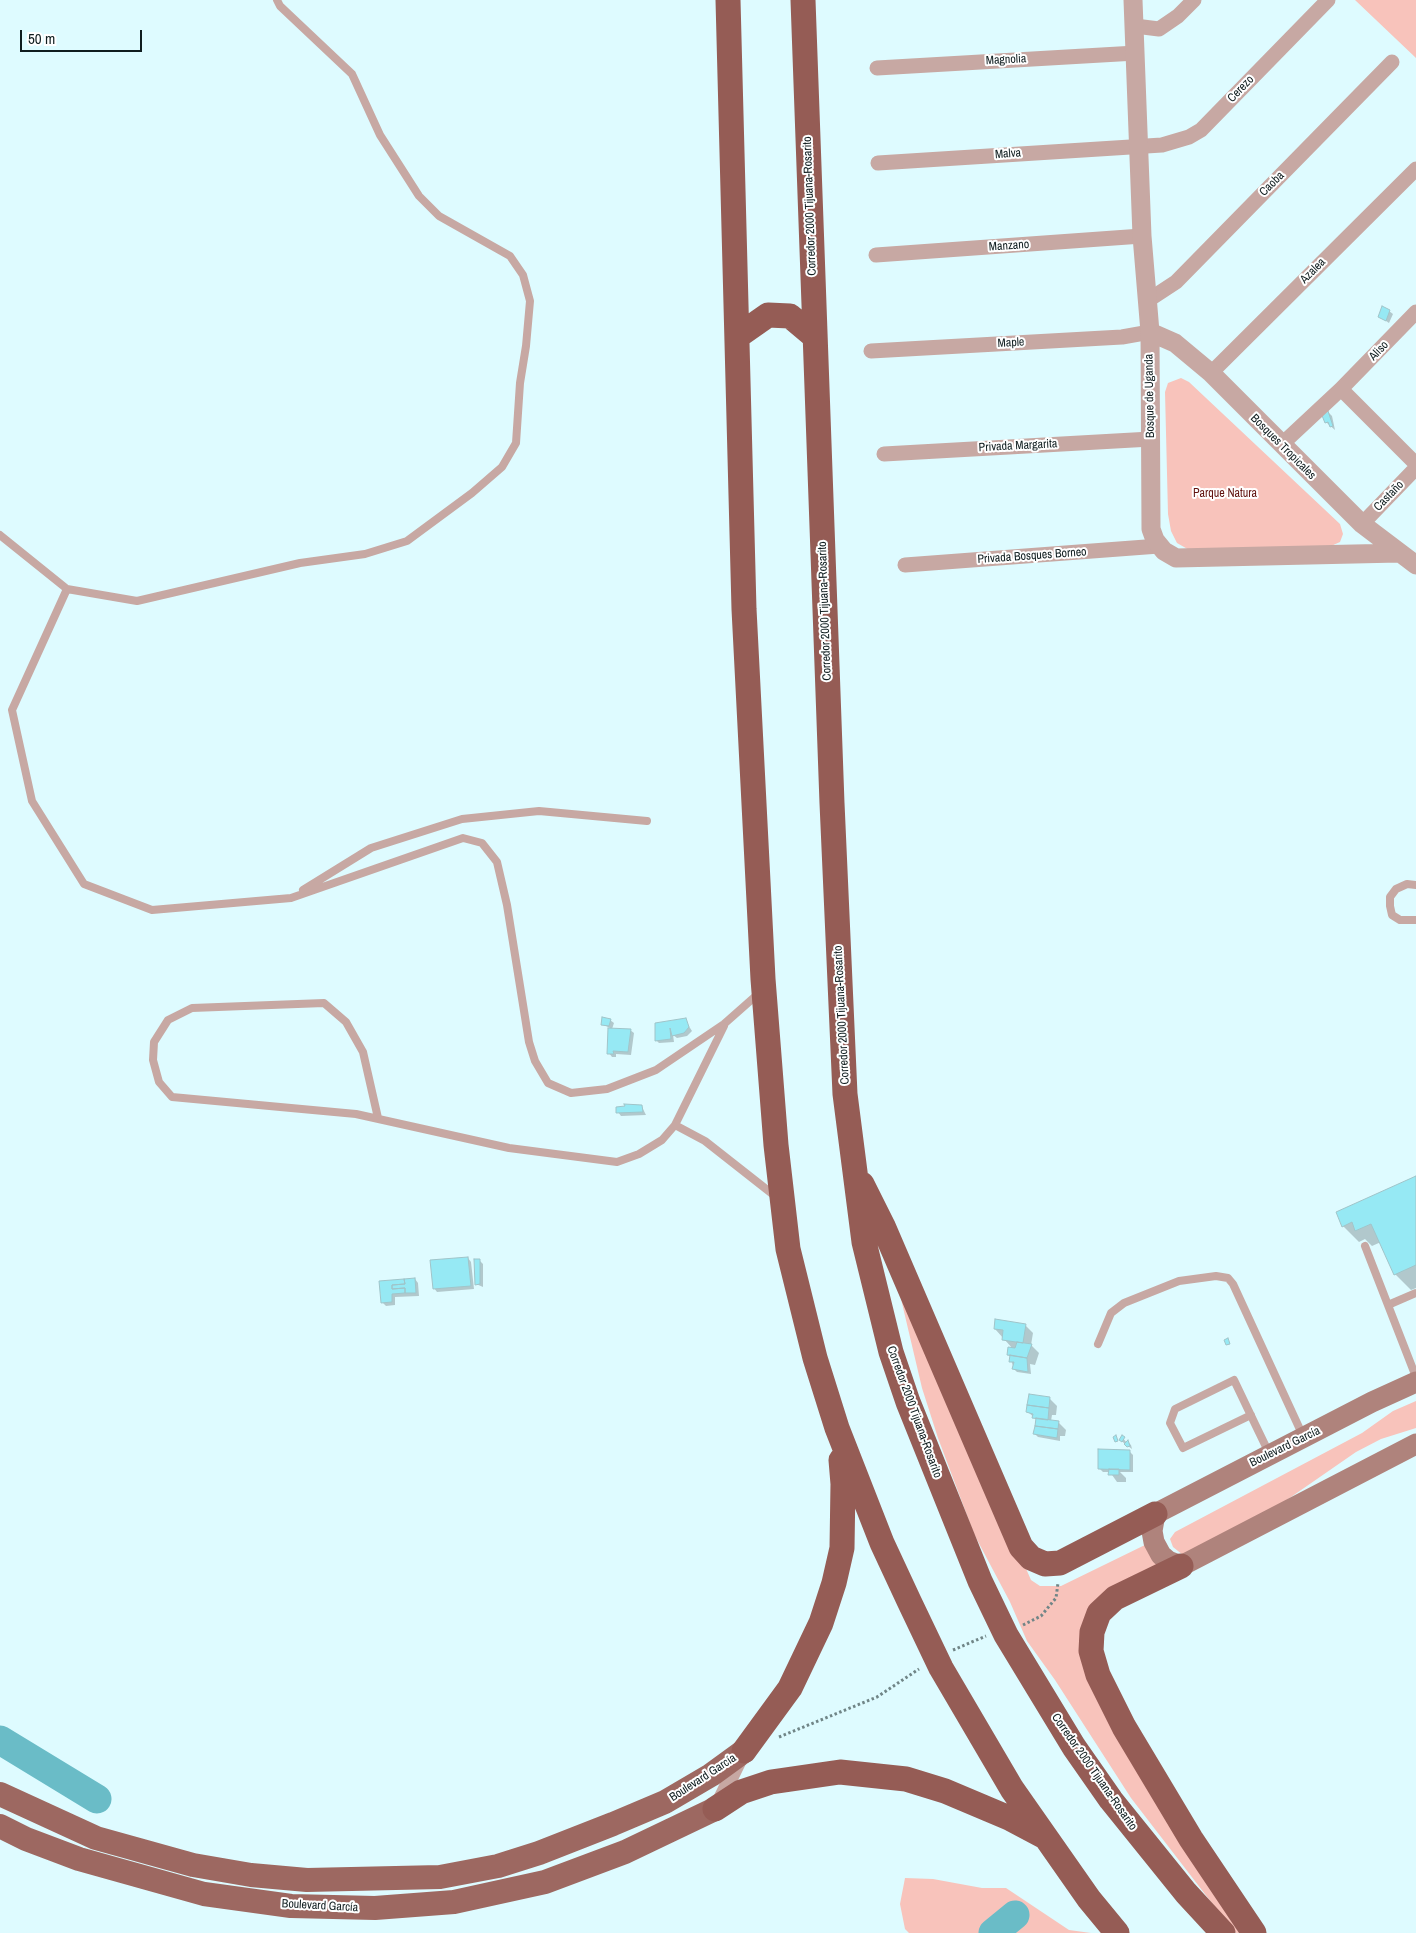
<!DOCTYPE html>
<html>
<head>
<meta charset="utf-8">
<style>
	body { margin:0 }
	#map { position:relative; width:1416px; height:1933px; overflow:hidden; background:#defbff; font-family:"Archivo Narrow",sans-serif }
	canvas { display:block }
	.scale { position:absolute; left:20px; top:30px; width:122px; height:22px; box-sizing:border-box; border:2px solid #0f1d1f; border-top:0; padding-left:6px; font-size:15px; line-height:18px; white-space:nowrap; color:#0f1d1f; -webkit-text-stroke:4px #fff; paint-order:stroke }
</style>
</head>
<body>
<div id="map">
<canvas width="1416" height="1933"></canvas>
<div class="scale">50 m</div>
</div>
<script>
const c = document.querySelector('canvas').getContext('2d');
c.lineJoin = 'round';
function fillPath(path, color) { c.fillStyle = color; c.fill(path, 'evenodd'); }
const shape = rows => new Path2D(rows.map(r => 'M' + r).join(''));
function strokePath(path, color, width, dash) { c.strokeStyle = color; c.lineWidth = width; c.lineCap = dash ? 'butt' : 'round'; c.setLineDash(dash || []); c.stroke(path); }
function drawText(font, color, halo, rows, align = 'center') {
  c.font = font + ' "Archivo Narrow",sans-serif'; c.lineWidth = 4; c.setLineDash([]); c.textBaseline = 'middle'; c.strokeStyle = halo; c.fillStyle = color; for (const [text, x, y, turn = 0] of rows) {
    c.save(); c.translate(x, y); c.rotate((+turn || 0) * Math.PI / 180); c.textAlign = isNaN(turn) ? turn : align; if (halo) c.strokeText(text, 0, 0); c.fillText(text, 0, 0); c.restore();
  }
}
fillPath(shape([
	[1355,0,1416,0,1416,58],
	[1181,378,1189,382,1340,524,1343,534,1340,542,1331,546,1191,551,1177,543,1171,531,1168,514,1165,392,1168,383],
	[893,1265,1031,1580,1040,1586,1061,1586,1149,1543,1161,1565,1082,1627,1175,1828,1239,1933,1236,1933,1208,1898,1131,1798,1055,1680,1027,1641,1010,1602,974,1534,938,1438,922,1388],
	[1416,1401,1416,1428,1381,1439,1356,1452,1278,1506,1183,1555,1173,1547,1170,1539,1175,1532,1362,1433,1393,1411],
	[905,1878,933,1879,982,1888,1006,1888,1069,1930,1091,1933,909,1933,905,1929,900,1904]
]), '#f8c3bb');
fillPath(shape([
	[1389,311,1393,314,1389,323,1380,317],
	[1328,412,1332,416,1335,430,1327,423,1323,414],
	[610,1020,614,1023,612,1029,630,1030,634,1033,631,1055,616,1054,616,1057,612,1057,609,1053,610,1028,602,1024],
	[685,1020,692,1031,687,1036,677,1038,673,1035,674,1042,659,1043,656,1040,656,1024],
	[642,1107,646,1115,621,1116,618,1112],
	[1416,1178,1416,1288,1411,1290,1395,1274,1381,1242,1372,1246,1365,1239,1359,1242,1343,1226],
	[468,1258,471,1262,474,1289,437,1292,434,1288],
	[479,1260,483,1264,483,1287,476,1284],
	[415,1279,418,1283,419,1296,395,1297,395,1305,386,1306,382,1302,381,1282],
	[1025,1325,1033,1333,1031,1345,1039,1353,1035,1365,1030,1364,1031,1374,1017,1372,1014,1369,1009,1354,1013,1349,995,1329],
	[1049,1398,1057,1406,1056,1415,1052,1415,1051,1421,1058,1422,1066,1430,1065,1436,1060,1436,1060,1441,1038,1437,1035,1434,1037,1420,1028,1412],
	[1122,1437,1127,1443,1128,1442,1131,1445,1132,1449,1120,1440],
	[1129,1451,1133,1455,1133,1472,1120,1472,1126,1478,1126,1482,1117,1482,1110,1472,1103,1472,1100,1469]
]), '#0003');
strokePath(shape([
	[0,1740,97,1799],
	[993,1933,1015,1915]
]), '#6abcc7', 29);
const building = shape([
	[1382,306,1390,310,1386,321,1378,317,1382,306],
	[1328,411,1333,426,1330,427,1328,422,1325,423,1321,413,1328,411],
	[602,1017,611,1019,609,1026,601,1025,602,1017],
	[686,1018,689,1027,684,1033,672,1036,670,1028,671,1039,655,1041,655,1023,686,1018],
	[608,1028,631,1029,628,1052,613,1051,614,1054,607,1054,608,1028],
	[624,1104,642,1105,643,1112,616,1113,616,1107,625,1106,624,1104],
	[1416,1176,1416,1265,1394,1275,1371,1224,1355,1231,1352,1222,1342,1227,1336,1212,1416,1176],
	[468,1257,471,1286,433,1289,430,1260,468,1257],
	[474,1259,480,1259,480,1284,475,1285,474,1259],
	[415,1278,416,1293,405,1293,405,1288,392,1289,392,1285,405,1284,404,1279,415,1278],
	[404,1279,405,1284,392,1285,392,1289,405,1288,405,1293,392,1294,392,1302,381,1303,379,1281,404,1279],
	[995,1319,1026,1324,1023,1343,1002,1340,1003,1330,994,1329,995,1319],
	[1228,1338,1230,1344,1226,1345,1224,1340,1228,1338],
	[1017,1342,1032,1344,1027,1358,1007,1355,1008,1347,1015,1348,1017,1342],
	[1010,1355,1027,1358,1028,1372,1012,1369,1014,1362,1009,1362,1010,1355],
	[1029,1394,1050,1397,1049,1408,1027,1405,1029,1394],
	[1027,1405,1049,1408,1048,1420,1032,1418,1033,1414,1026,1412,1027,1405],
	[1036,1418,1059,1421,1058,1429,1035,1426,1036,1418],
	[1035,1426,1058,1429,1057,1438,1033,1434,1035,1426],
	[1116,1435,1118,1441,1115,1442,1113,1437,1116,1435],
	[1122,1435,1125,1437,1122,1442,1119,1440,1122,1435],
	[1128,1440,1130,1446,1127,1447,1124,1444,1128,1440],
	[1098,1449,1130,1450,1130,1470,1098,1469,1098,1449],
	[1109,1469,1119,1469,1119,1475,1108,1475,1109,1469]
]);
fillPath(building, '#96e9f4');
strokePath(building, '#a0c4c9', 1);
strokePath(shape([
	[1023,1625,1041,1616,1056,1598,1058,1583],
	[953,1650,986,1636],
	[779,1737,877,1697,919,1669]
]), '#708587', 3, [2.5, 2.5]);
strokePath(shape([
	[0,535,67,589,137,601,300,563,365,554,407,541,472,493,502,467,516,443,520,383,526,346,530,301,523,275,510,256,439,216,419,196,380,135,352,74,280,6,277,0],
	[67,589,12,710,32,801,84,884,152,910,291,898,463,838,482,843,497,862,507,905,529,1042,535,1061,548,1083,571,1093,607,1089,656,1070,724,1024,758,994],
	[1416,885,1407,884,1396,889,1390,897,1390,906,1392,915,1400,920,1416,920],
	[303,890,371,848,462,819,539,811,647,821],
	[378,1118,363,1052,346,1022,324,1003,192,1008,168,1020,154,1042,153,1060,159,1082,172,1097,356,1114,509,1148,617,1162,639,1154,662,1140,675,1125,724,1026],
	[675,1125,705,1141,775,1196],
	[1365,1246,1416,1377],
	[1388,1305,1416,1293],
	[1098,1344,1111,1313,1124,1303,1179,1281,1216,1276,1228,1278,1233,1284,1303,1436],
	[1251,1415,1183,1448,1170,1423,1175,1409,1234,1380,1255,1424,1269,1453]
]), '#c7a8a3', 8);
strokePath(shape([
	[1135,26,1159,29,1178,16,1194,0],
	[877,68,1136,53],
	[878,163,1162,145,1189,137,1201,130,1328,0],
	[876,255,1142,236],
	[1147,301,1176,282,1392,62],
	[871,351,1122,337,1150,332],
	[1211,373,1416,169],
	[1341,389,1416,464],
	[1281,445,1341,389,1416,312],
	[884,454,1151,439],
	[1362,524,1416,468],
	[905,565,1159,546],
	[718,1804,742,1755]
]), '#c7a8a3', 15);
strokePath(shape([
	[1133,0,1142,236,1150,332,1151,529,1155,540,1164,551,1176,558,1399,553],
	[1150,332,1175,343,1211,373,1362,524,1416,565]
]), '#c7a8a3', 19);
strokePath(shape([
	[1416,1382,1372,1402,1155,1514,1152,1531,1154,1542,1161,1555,1168,1561,1181,1566,1416,1444]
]), '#af837c', 21);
strokePath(shape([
	[0,1794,96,1838,193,1865,251,1875,307,1880,440,1877,498,1866,539,1853,613,1824,665,1802,711,1775,744,1751],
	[0,1826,26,1839,79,1859,204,1894,291,1906,375,1908,454,1902,545,1882,625,1852,715,1809]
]), '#9d6861', 24);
strokePath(shape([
	[728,0,744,609,763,979,776,1145,788,1249,815,1358,837,1428,882,1543,909,1601,941,1668,1012,1789,1089,1899,1117,1933],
	[803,0,832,803,845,1094,864,1242,891,1352,908,1402,980,1581,1006,1635,1074,1747,1111,1800,1186,1893,1223,1933],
	[738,336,768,315,790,316,815,337],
	[862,1184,883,1226,1021,1547,1031,1558,1045,1564,1060,1563,1155,1514],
	[1181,1566,1115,1598,1099,1613,1092,1632,1091,1651,1098,1675,1124,1727,1191,1839,1254,1933],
	[744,1751,790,1688,821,1623,834,1583,842,1548,843,1484,841,1460],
	[715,1809,741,1792,771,1782,840,1772,906,1779,945,1791,1009,1818,1043,1836]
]), '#955c55', 25);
drawText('12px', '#0f1d1f', '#fff', [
	["Magnolia",1006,60,-3],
	["Cerezo",1241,89,-46],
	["Malva",1008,154,-4],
	["Caoba",1272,184,-45],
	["Corredor 2000 Tijuana-Rosarito",810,206,-92],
	["Manzano",1009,246,-4],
	["Azalea",1313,271,-45],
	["Maple",1011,343,-3],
	["Aliso",1379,351,-46],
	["Bosque de Uganda",1150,396,-91],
	["Privada Margarita",1018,446,-3],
	["Bosques Tropicales",1283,447,45],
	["Castaño",1389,496,-46],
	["Privada Bosques Borneo",1032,556,-4],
	["Corredor 2000 Tijuana-Rosarito",825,611,-92],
	["Corredor 2000 Tijuana-Rosarito",842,1015,-93],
	["Corredor 2000 Tijuana-Rosarito",914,1412,70],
	["Boulevard García",1285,1447,-26],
	["Corredor 2000 Tijuana-Rosarito",1094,1772,55],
	["Boulevard García",703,1778,-33],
	["Boulevard García",320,1906,3]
]);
drawText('12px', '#61120e', '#fff', [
	["Parque Natura",1225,494]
]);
</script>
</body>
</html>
